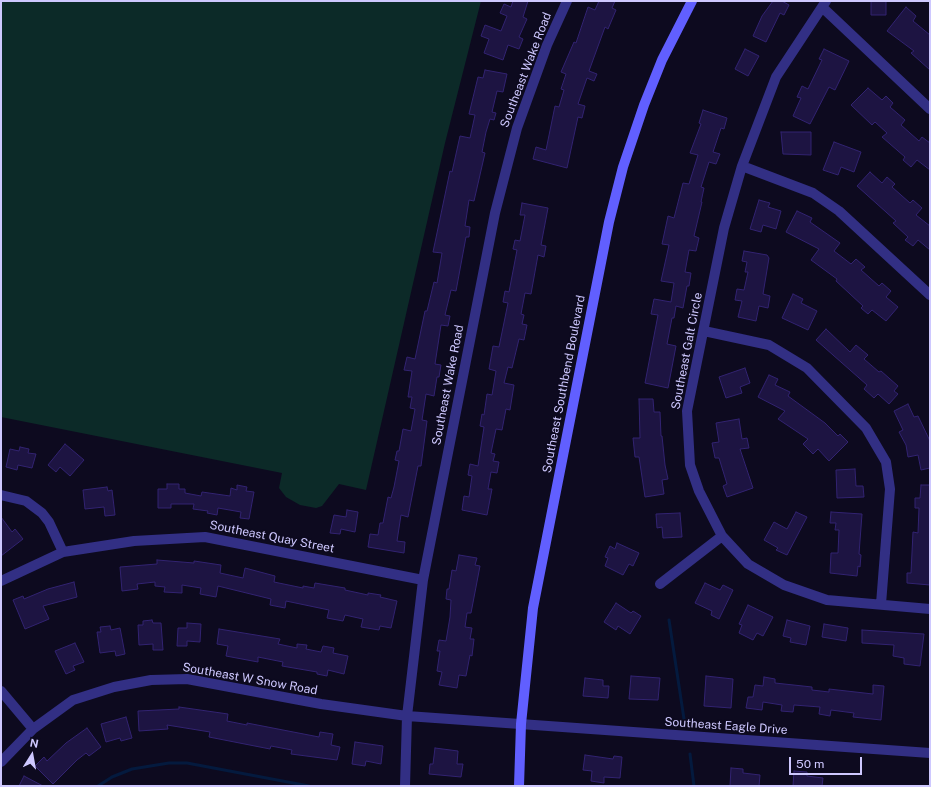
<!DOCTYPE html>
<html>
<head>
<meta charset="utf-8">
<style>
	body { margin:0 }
	#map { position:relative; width:931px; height:787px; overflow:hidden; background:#0d0a1f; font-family:"Public Sans",sans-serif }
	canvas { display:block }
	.frame { position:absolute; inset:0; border:2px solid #cec8ff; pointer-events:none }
	.north { position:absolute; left:12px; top:735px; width:40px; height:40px; -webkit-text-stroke:3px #0d0a1f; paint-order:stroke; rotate:11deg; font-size:11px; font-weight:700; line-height:16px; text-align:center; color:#cec8ff }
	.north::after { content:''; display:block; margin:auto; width:14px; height:18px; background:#cec8ff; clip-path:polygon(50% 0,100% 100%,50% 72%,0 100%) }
	.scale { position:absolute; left:789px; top:757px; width:73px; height:18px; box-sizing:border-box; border:2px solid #cec8ff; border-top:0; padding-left:5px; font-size:12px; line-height:14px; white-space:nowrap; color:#cec8ff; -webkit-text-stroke:3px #0d0a1f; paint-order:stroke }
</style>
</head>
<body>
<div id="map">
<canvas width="931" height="787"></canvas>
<div class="frame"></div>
<div class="north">N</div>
<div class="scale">50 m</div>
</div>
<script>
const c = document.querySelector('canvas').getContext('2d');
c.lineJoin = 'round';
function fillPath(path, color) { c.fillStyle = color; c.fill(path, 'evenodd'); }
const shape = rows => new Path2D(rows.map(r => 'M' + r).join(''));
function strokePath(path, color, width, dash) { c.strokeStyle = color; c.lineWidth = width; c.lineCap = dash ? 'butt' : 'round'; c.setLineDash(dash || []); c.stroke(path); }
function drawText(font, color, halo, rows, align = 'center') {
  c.font = font + ' "Public Sans",sans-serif'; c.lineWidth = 3.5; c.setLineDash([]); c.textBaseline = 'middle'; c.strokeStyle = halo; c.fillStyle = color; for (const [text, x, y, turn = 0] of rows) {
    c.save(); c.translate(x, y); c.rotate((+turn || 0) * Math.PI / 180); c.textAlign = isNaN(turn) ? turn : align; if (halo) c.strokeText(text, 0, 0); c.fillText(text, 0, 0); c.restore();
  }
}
fillPath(shape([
	[1,1,481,1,445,143,366,490,339,484,322,506,316,508,300,505,286,497,279,488,282,473,1,417]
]), '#0c2a28');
strokePath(shape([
	[669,620,684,719],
	[690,754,694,786],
	[98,786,112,777,132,769,169,763,187,763,309,786]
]), '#041a3e', 3);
const building = shape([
	[513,1,528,1,523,17,527,19,519,37,523,39,519,49,508,45,503,60,484,53,489,39,481,36,485,25,501,31,507,16,500,13,504,4,511,7,513,1],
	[599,1,615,1,612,8,616,10,608,29,605,27,589,71,597,74,594,81,587,78,578,104,585,106,582,118,578,117,567,168,533,159,536,147,546,150,555,106,559,107,564,90,561,89,566,74,561,72,574,42,576,43,588,7,595,10,599,1],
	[773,1,782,1,789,5,784,15,780,13,766,42,753,36,762,16,773,1],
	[871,1,886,1,886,15,871,15,871,1],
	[906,7,916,16,913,21,930,35,930,70,911,53,914,51,887,31,906,7],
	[745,49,759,56,748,76,735,69,745,49],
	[824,49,849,61,835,90,829,87,810,124,793,116,801,98,797,97,802,86,808,89,822,60,819,59,824,49],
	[485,70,507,74,503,92,497,91,492,112,496,113,494,120,490,119,486,132,482,152,485,153,474,201,469,200,465,226,470,227,469,237,466,237,456,291,451,290,445,315,450,316,448,326,441,325,435,364,441,365,439,377,437,377,434,396,426,394,422,420,427,421,421,466,418,466,408,517,401,515,397,541,405,542,404,553,368,547,370,534,378,535,380,523,383,523,388,497,391,498,394,487,399,461,395,460,397,451,399,451,403,429,411,431,415,409,410,408,412,397,408,397,412,371,404,370,407,357,415,359,425,311,427,311,434,282,437,283,442,253,433,252,450,171,452,172,460,136,470,138,475,115,469,114,478,77,483,78,485,70],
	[868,88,882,100,886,96,893,103,890,107,905,120,901,125,919,141,922,137,930,143,930,170,917,160,911,167,903,160,905,157,882,137,887,133,875,122,872,125,851,105,868,88],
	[703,110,727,118,724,129,721,128,713,152,720,154,716,164,709,162,701,187,704,188,701,202,702,202,694,236,699,238,696,251,689,250,685,272,691,273,689,286,687,286,683,308,676,306,674,318,672,318,667,344,676,346,668,388,645,383,658,315,651,314,654,299,671,302,674,283,661,281,669,245,662,244,668,216,674,218,683,183,689,184,698,155,690,153,701,124,699,123,703,110],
	[781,132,811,132,811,155,783,154,781,132],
	[834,142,861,152,854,172,841,167,838,175,823,170,834,142],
	[870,172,882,183,887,177,895,184,892,187,910,203,913,200,922,208,916,215,930,226,930,250,918,240,913,246,905,240,908,237,893,223,896,221,857,186,870,172],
	[759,200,770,203,768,207,781,211,776,229,763,225,761,232,750,229,759,200],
	[522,203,548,208,541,245,546,246,544,257,538,255,531,294,525,293,521,314,524,315,522,324,527,325,524,340,519,339,512,368,508,367,504,383,514,385,510,410,506,409,502,430,496,429,491,453,495,454,493,461,499,462,497,473,491,472,488,489,492,489,487,515,462,510,464,496,469,497,472,476,468,475,470,464,478,466,484,427,480,426,482,414,484,415,487,394,492,395,496,371,489,369,493,346,499,347,508,303,503,302,505,291,509,292,517,250,513,249,515,240,520,241,525,215,520,215,522,203],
	[797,211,812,218,810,222,840,243,834,251,851,264,856,259,865,267,861,270,879,286,882,283,891,291,886,297,898,307,886,321,872,310,868,314,861,308,863,306,836,281,837,279,811,260,819,249,786,232,797,211],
	[744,251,767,255,769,258,763,294,770,296,768,308,759,306,756,321,738,317,742,301,735,300,737,289,744,290,748,272,745,272,747,262,742,261,744,251],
	[793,294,803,299,801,303,817,311,808,330,782,318,793,294],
	[826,329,850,352,856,345,868,355,864,359,879,372,881,371,898,386,894,391,898,394,889,404,878,394,874,398,864,389,867,385,816,340,826,329],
	[745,368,750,383,740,387,742,393,726,398,719,377,745,368],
	[769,375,778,379,775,385,790,392,788,396,825,423,838,436,840,434,848,442,829,461,818,449,813,454,803,444,808,439,778,419,785,411,758,397,769,375],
	[639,399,653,399,654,412,660,412,661,436,662,436,665,465,668,479,662,480,664,494,645,497,639,457,635,457,633,438,640,438,639,399],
	[908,404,914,417,918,416,930,441,930,468,921,470,918,455,908,457,906,445,899,432,903,430,894,411,908,404],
	[739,419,742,439,747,438,749,448,740,449,753,488,727,497,723,486,727,484,719,458,715,458,712,443,719,442,716,423,739,419],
	[65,444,84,460,70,476,60,467,56,472,48,465,65,444],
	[20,447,29,449,28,453,36,454,32,468,18,465,17,470,6,467,10,449,19,451,20,447],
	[855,469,856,486,863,486,864,497,837,498,836,470,855,469],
	[167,484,179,484,179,489,185,489,185,493,201,496,202,492,230,496,231,488,237,490,237,485,247,487,246,491,254,492,249,519,240,518,241,512,218,508,217,515,207,513,208,511,193,509,194,504,171,504,171,508,158,508,158,489,167,489,167,484],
	[921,485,930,485,930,585,907,583,907,573,911,573,913,532,918,533,919,508,915,508,915,498,920,498,921,485],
	[107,487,108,491,112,490,115,515,105,516,104,507,85,509,83,490,107,487],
	[347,510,358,512,355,532,341,529,340,534,330,533,334,515,346,517,347,510],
	[796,512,807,517,787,555,776,550,778,548,764,540,774,522,787,529,796,512],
	[831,512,862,514,859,554,861,555,860,567,858,566,857,576,830,573,831,553,838,553,839,530,835,530,836,523,830,523,831,512],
	[680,513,682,537,663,538,662,527,657,528,656,514,680,513],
	[1,517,12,532,15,529,23,539,1,556,1,517],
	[617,543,639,553,633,566,629,564,623,575,605,566,608,558,605,557,610,546,615,549,617,543],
	[459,555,477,558,475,565,480,566,471,613,467,613,465,627,472,628,470,639,474,639,472,656,470,655,466,676,459,675,457,688,439,685,442,672,437,671,440,651,437,651,439,640,446,641,450,617,451,600,446,599,447,589,449,589,452,570,456,571,459,555],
	[157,560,194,563,194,561,221,565,220,573,243,578,245,568,275,576,274,582,303,588,303,586,314,588,315,583,345,588,345,590,368,595,368,593,381,595,380,597,397,601,391,628,380,626,379,630,361,627,363,619,345,615,343,621,327,618,329,610,286,601,285,608,270,605,271,599,218,586,216,597,200,594,201,588,182,585,182,593,164,592,165,587,155,586,155,582,137,584,138,589,122,591,120,567,157,564,157,560],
	[74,582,77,597,43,606,49,619,25,629,13,600,23,596,24,599,48,589,74,582],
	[705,583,720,590,723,585,733,590,719,619,711,615,712,611,695,603,705,583],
	[616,603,631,613,633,611,641,616,630,634,618,626,616,630,604,622,616,603],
	[748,605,773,617,763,636,757,633,753,640,739,633,742,625,739,624,748,605],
	[152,620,153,623,161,623,163,650,153,650,153,644,139,645,138,625,143,625,143,621,152,620],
	[787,620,810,626,806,645,790,642,791,638,783,636,787,620],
	[187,623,201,624,200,642,187,641,187,646,177,646,178,628,187,628,187,623],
	[824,624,848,628,846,641,822,637,824,624],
	[110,626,111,630,120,628,125,654,116,656,115,651,100,653,97,632,101,632,100,627,110,626],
	[219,629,280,639,278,644,297,648,297,644,307,645,306,649,321,652,323,646,334,648,333,653,348,656,344,674,328,670,327,676,317,674,317,672,282,666,283,662,258,657,258,662,226,656,228,646,217,644,219,629],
	[862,630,924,634,920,666,904,664,904,658,893,656,894,645,862,643,862,630],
	[75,643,84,662,73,666,75,670,66,674,55,651,75,643],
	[631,676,660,678,658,700,629,699,631,676],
	[706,676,733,679,731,708,704,706,706,676],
	[764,677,775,679,775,683,812,687,812,690,829,692,829,689,873,694,873,685,884,686,881,720,853,717,854,713,831,710,830,716,819,714,820,707,794,705,793,712,781,711,782,705,763,702,762,710,746,708,748,697,753,697,755,685,763,686,764,677],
	[585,678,603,680,603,686,609,686,608,698,583,696,585,678],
	[179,707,228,714,227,721,247,725,247,723,319,737,320,732,333,734,331,745,340,747,337,760,291,754,292,750,271,746,270,749,209,737,210,732,167,725,168,729,139,731,138,711,179,709,179,707],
	[126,717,132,738,121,741,120,738,106,742,101,724,126,717],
	[87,728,101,747,89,756,86,753,77,760,53,784,35,766,44,757,47,761,66,743,87,728],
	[355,742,383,746,381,764,366,761,365,766,352,764,355,742],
	[435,748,458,751,457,764,463,764,461,777,429,774,430,764,433,764,435,748],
	[585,755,613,759,614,756,622,757,620,778,604,777,604,783,591,781,592,771,583,770,585,755],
	[731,768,743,769,743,773,760,775,759,786,730,786,731,768],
	[794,771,807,772,807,776,823,778,822,786,793,786,794,771],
	[24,776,43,786,19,786,24,776]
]);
fillPath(building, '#1d1442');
strokePath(building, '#322371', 1);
strokePath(shape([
	[826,1,776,77,742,166,724,228,687,411,690,465,699,491,722,536,748,564,784,585,827,600,930,609],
	[822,7,930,109],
	[742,166,813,193,839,211,930,295],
	[704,331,769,345,807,368,866,428,886,462,890,489,881,604],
	[1,495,26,501,42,513,49,522,63,552],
	[1,581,63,552,134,541,205,537,423,580],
	[660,584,722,536],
	[1,691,33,729],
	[1,762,33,729,73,700,114,687,151,680,187,679,321,704,407,716,930,753],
	[405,786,407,716,423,580,495,213,517,128,547,45,567,1]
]), '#322f84', 10);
strokePath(shape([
	[519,786,521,724,533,608,609,222,623,167,644,105,662,60,692,1]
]), '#615fff', 10);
drawText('12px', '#cec8ff', '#0d0a1f', [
	["Southeast Wake Road",526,70,-69],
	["Southeast Galt Circle",687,351,-79],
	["Southeast Southbend Boulevard",564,384,-79],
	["Southeast Wake Road",448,385,-79],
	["Southeast Quay Street",272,537,11],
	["Southeast W Snow Road",250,679,10],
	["Southeast Eagle Drive",726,726,4]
]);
</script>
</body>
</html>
